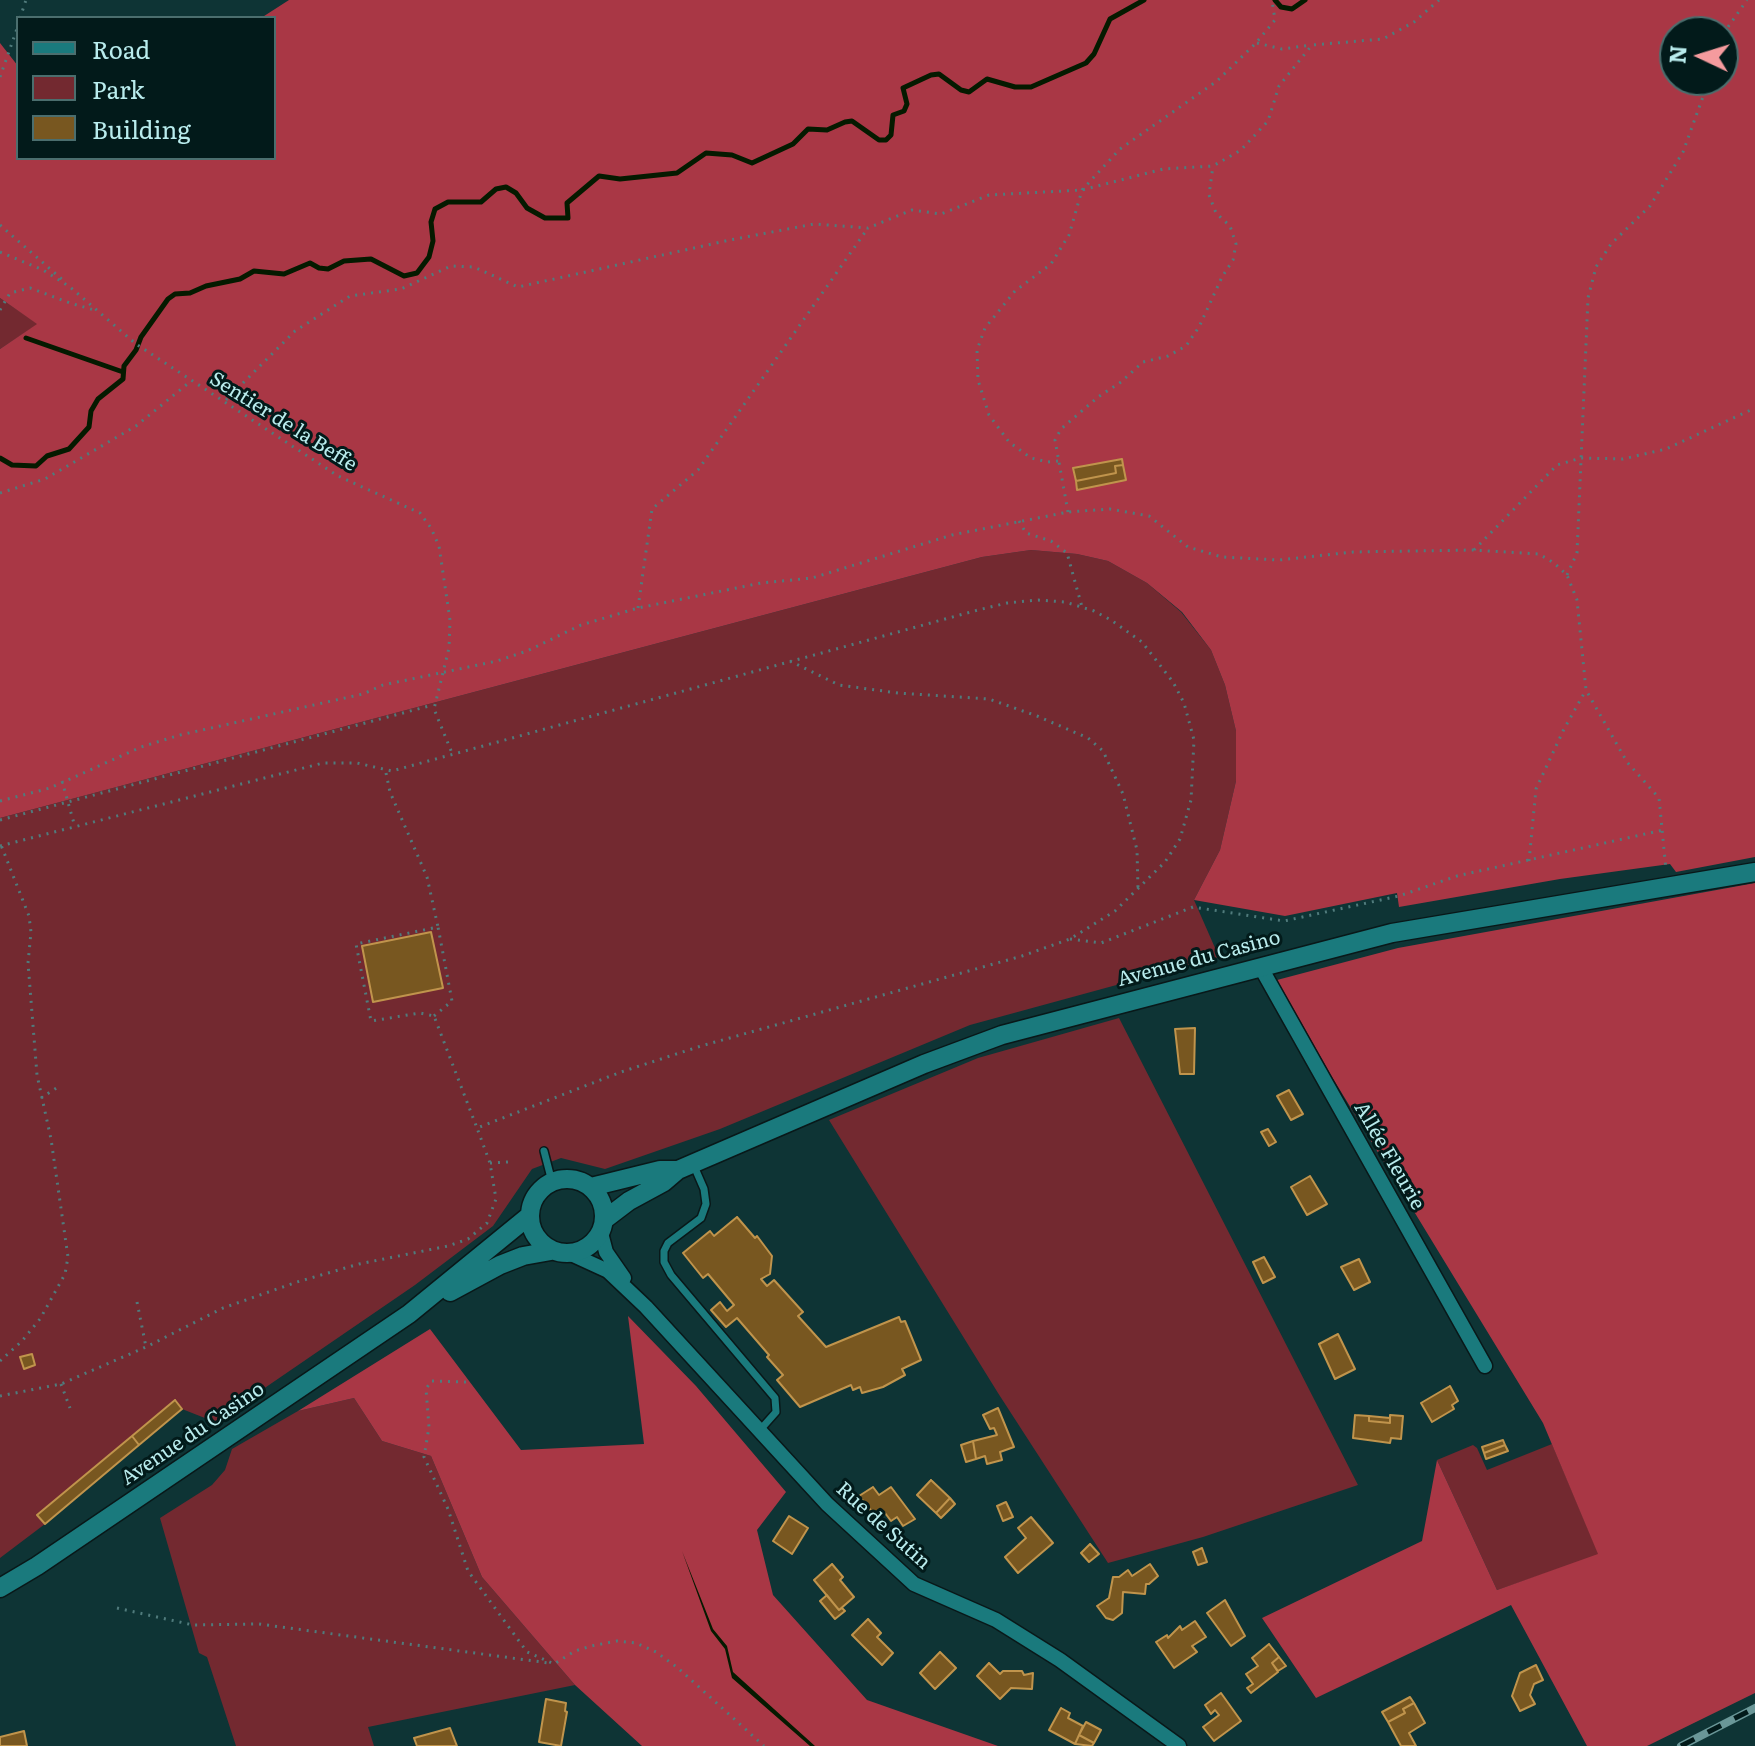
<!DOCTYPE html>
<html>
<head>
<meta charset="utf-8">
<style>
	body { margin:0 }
	#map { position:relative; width:1755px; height:1746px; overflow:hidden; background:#0e3435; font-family:Literata,serif }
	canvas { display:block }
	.legend { position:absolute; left:16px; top:16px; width:260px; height:144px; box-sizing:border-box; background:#021a1a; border:2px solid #4b6e6e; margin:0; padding:10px 14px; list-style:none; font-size:24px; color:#b9eced }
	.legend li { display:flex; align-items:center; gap:16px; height:40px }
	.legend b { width:40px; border:2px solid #4b6e6e }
	.north { position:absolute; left:1659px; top:16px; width:80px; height:80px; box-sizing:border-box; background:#021a1a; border:2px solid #4b6e6e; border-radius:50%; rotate:274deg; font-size:22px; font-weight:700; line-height:32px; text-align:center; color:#b9eced }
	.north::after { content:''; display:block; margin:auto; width:28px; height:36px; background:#f59b9e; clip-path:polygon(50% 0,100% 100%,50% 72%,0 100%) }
</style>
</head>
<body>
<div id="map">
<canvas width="1755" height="1746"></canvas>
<ul class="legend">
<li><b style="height:10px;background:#1a7a7d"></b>Road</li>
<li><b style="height:22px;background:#732930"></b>Park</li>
<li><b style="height:22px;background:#785720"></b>Building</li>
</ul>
<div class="north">N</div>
</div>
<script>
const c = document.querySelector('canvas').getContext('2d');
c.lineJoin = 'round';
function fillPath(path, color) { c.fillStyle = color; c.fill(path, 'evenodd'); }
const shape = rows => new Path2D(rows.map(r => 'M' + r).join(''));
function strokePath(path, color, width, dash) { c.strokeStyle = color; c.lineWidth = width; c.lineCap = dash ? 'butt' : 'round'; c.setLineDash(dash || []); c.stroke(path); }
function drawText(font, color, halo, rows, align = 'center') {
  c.font = font + ' Literata,serif'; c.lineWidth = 6; c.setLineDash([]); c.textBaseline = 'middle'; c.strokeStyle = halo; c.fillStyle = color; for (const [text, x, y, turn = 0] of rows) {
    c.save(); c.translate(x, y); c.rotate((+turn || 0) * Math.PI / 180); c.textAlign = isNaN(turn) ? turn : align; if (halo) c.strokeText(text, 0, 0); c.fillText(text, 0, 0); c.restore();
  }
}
fillPath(shape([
	[0,298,38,324,0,349],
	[1031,550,1077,554,1108,561,1147,583,1181,612,1211,650,1225,685,1236,731,1236,781,1220,850,1194,900,1219,957,970,1025,720,1129,605,1169,561,1158,532,1169,493,1226,415,1285,215,1422,182,1409,45,1524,0,1558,0,818,982,557],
	[1119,1018,1358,1485,1203,1537,1108,1563,998,1393,829,1120,978,1058],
	[354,1398,382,1441,431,1456,482,1577,575,1685,368,1727,374,1746,236,1746,207,1657,199,1653,160,1518,212,1485,225,1470,232,1449,298,1411],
	[1552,1444,1599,1555,1497,1590,1437,1460,1473,1445,1477,1448,1487,1470]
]), '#732930');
fillPath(shape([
	[289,0,1755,0,1755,857,1676,872,1670,864,1560,879,1399,907,1397,893,1285,916,1194,900,1220,850,1236,781,1236,731,1225,685,1211,650,1182,612,1147,583,1108,561,1077,554,1031,550,982,557,0,818,0,349,37,324,0,298,0,43,18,66,18,158,274,158,274,18,261,18],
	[1675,32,1723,32,1723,80,1675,80],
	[1755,883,1755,1693,1647,1746,1587,1746,1511,1605,1316,1698,1262,1618,1422,1541,1437,1460,1497,1590,1598,1554,1543,1423,1332,1077,1277,980,1398,948],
	[628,1316,696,1386,786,1492,757,1530,773,1595,867,1700,998,1746,642,1746,575,1685,482,1577,431,1456,382,1441,354,1398,298,1411,430,1329,521,1450,644,1444]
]), '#a93745');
fillPath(shape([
	[682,1551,713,1629,727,1646,733,1672,815,1746,810,1746,732,1678,725,1649,711,1631]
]), '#051a00');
strokePath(shape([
	[1275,0,1281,7,1292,9,1305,0],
	[26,338,123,372],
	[0,458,12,465,36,466,47,456,69,449,89,427,91,411,98,399,123,379,124,366,136,350,141,337,168,299,175,294,190,293,206,286,240,279,254,271,284,274,310,263,319,268,328,269,344,261,371,259,404,276,417,273,429,257,433,241,431,222,435,209,448,202,481,202,496,189,506,187,516,193,527,208,545,218,568,218,567,203,599,176,620,179,677,173,706,153,732,155,752,163,793,144,808,129,827,130,845,122,852,121,879,140,886,140,891,135,893,115,904,111,907,104,903,88,931,75,939,74,961,90,969,92,987,79,1015,87,1031,87,1086,63,1094,54,1110,19,1144,0]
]), '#051a00', 5);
const building = shape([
	[1122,459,1123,465,1115,466,1116,473,1076,481,1073,468,1122,459],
	[1123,465,1126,480,1077,490,1076,481,1116,473,1115,466,1123,465],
	[431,932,443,988,373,1002,362,946,431,932],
	[1195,1028,1194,1074,1180,1074,1175,1029,1195,1028],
	[1289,1090,1303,1114,1291,1120,1277,1096,1289,1090],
	[1268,1129,1276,1142,1269,1146,1261,1132,1268,1129],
	[1310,1176,1327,1204,1307,1215,1291,1187,1310,1176],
	[737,1217,755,1238,757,1236,772,1256,770,1274,761,1279,767,1286,774,1280,803,1312,798,1316,826,1347,899,1317,901,1322,905,1321,921,1360,902,1369,905,1375,883,1387,862,1393,860,1387,853,1390,851,1385,800,1407,777,1380,783,1375,767,1357,769,1355,737,1318,726,1327,711,1310,720,1302,727,1311,734,1305,708,1274,703,1278,683,1253,710,1231,714,1236,737,1217],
	[1264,1257,1275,1277,1263,1283,1253,1262,1264,1257],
	[1359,1259,1370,1282,1354,1290,1341,1267,1359,1259],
	[1338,1334,1355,1369,1335,1379,1319,1344,1338,1334],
	[32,1354,35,1365,24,1369,20,1357,32,1354],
	[1450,1386,1458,1401,1452,1405,1454,1409,1432,1422,1421,1403,1450,1386],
	[175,1400,182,1409,139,1445,132,1436,175,1400],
	[998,1408,1014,1447,1000,1452,1002,1460,987,1464,985,1456,976,1459,973,1441,997,1435,994,1428,990,1429,983,1415,998,1408],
	[1355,1415,1369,1416,1369,1421,1390,1423,1390,1415,1403,1416,1401,1439,1391,1438,1390,1443,1353,1438,1355,1415],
	[1369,1416,1390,1418,1390,1423,1369,1421,1369,1416],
	[132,1436,139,1445,45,1524,37,1515,132,1436],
	[1503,1440,1505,1445,1484,1453,1482,1447,1503,1440],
	[973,1441,976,1459,966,1462,961,1445,973,1441],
	[1505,1445,1508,1451,1486,1459,1484,1453,1505,1445],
	[931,1480,950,1498,936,1513,917,1495,931,1480],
	[873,1487,879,1495,891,1487,915,1519,903,1526,897,1517,891,1521,885,1513,877,1518,859,1496,873,1487],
	[950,1498,955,1504,941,1518,936,1513,950,1498],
	[1006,1502,1013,1517,1003,1521,997,1506,1006,1502],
	[789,1516,808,1528,792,1554,773,1541,789,1516],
	[1031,1517,1053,1543,1018,1573,1005,1557,1026,1538,1018,1528,1031,1517],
	[1090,1544,1099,1554,1089,1562,1081,1553,1090,1544],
	[1202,1548,1207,1562,1198,1565,1193,1552,1202,1548],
	[832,1564,843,1577,840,1580,854,1597,839,1610,814,1580,832,1564],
	[1150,1564,1158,1576,1149,1584,1146,1584,1145,1594,1123,1592,1122,1613,1113,1620,1106,1618,1097,1606,1109,1598,1113,1577,1119,1577,1128,1570,1132,1576,1150,1564],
	[827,1595,839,1610,842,1608,845,1611,835,1619,820,1601,827,1595],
	[1225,1600,1245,1636,1231,1646,1207,1613,1225,1600],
	[868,1619,881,1633,877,1637,893,1653,882,1665,852,1635,868,1619],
	[1195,1621,1206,1637,1192,1646,1197,1652,1174,1668,1156,1642,1167,1635,1168,1638,1180,1626,1182,1630,1195,1621],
	[1269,1644,1279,1657,1272,1663,1278,1672,1251,1693,1247,1688,1253,1684,1246,1674,1258,1666,1252,1658,1269,1644],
	[940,1652,956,1668,935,1689,920,1673,940,1652],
	[1279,1657,1286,1666,1278,1671,1272,1663,1279,1657],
	[989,1663,1000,1674,1003,1671,1022,1671,1024,1675,1033,1673,1032,1689,1011,1688,1000,1699,977,1676,989,1663],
	[1536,1665,1543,1680,1534,1684,1530,1695,1535,1704,1520,1711,1512,1696,1520,1673,1536,1665],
	[1221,1693,1241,1721,1214,1741,1203,1727,1219,1715,1215,1710,1211,1714,1205,1705,1221,1693],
	[1410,1697,1414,1703,1403,1709,1405,1713,1388,1722,1382,1712,1410,1697],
	[546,1699,566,1703,565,1711,567,1712,561,1746,539,1742,546,1699],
	[1414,1703,1425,1723,1409,1733,1416,1746,1401,1746,1388,1722,1405,1713,1403,1709,1414,1703],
	[1061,1708,1070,1713,1068,1718,1083,1726,1075,1744,1049,1730,1061,1708],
	[1086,1722,1101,1730,1094,1743,1079,1735,1086,1722],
	[450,1728,457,1746,417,1746,414,1738,450,1728],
	[24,1731,27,1746,0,1746,0,1737,24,1731],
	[1079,1735,1094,1743,1092,1746,1075,1744,1079,1735]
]);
fillPath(building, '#785720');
strokePath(building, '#c0944c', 2);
const lane = shape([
	[544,1151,552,1182],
	[694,1166,704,1189,706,1204,701,1218,668,1243,664,1251,664,1262,671,1275,775,1398,776,1412,760,1430]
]);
const street = shape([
	[1260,966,1485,1366],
	[601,1233,606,1252,624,1278],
	[571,1254,608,1271,646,1307,827,1504,914,1584,996,1620,1060,1660,1179,1746]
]);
const secondary = shape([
	'530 1216a37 37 0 1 1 74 0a37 37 0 1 1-74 0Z',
	[591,1187,660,1170,678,1170],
	[604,1220,629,1201,664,1182,678,1170,924,1064,1002,1035,1392,933,1755,872],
	[450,1292,500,1265,523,1256,551,1251],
	[0,1588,37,1566,409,1314,529,1216]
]);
strokePath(lane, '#091819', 10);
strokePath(street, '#091819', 17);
strokePath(secondary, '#091819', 21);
strokePath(shape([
	[20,18,26,0],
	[1723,42,1728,27,1747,0],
	[1257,43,1282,49,1312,45],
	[0,77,18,26],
	[0,225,65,282],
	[0,252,43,270,70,287,136,344,338,476,420,513,431,528,439,546,450,620,449,648,434,709,452,753],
	[0,310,10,293,30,288,70,303,94,310],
	[226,400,295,331,350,296,401,289,451,266,474,267,518,287,730,240,814,224,868,228,912,210,941,214,989,195,1082,190,1163,169,1213,166,1241,150,1268,121,1279,86,1312,45,1383,39,1414,22,1439,0],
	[1058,461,1048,462,1031,458,1009,442,989,415,978,380,977,350,985,328,1015,291,1051,264,1069,235,1082,190,1120,149,1217,81,1256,43,1275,20,1272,0],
	[0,493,45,479,136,426,191,381],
	[1068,512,1055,440,1061,429,1098,397,1121,382,1143,362,1168,356,1186,346,1199,327,1222,277,1233,260,1236,244,1230,226,1216,213,1209,195,1213,166],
	[1019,521,1026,533,1051,541,1067,553,1082,607],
	[1474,550,1557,465,1581,458,1623,459,1666,449,1755,408],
	[1567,575,1577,553,1588,298,1596,267,1611,244,1650,206,1683,152,1709,80],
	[638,608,652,509,698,470,868,228],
	[790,661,839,685,898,693,989,699,1037,716,1088,738,1103,751,1123,794,1137,850,1138,888],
	[386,773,390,792,427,877,438,927],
	[62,781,75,827],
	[0,801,50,788,141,747,180,735,363,694,383,685,497,661,527,651,581,625,638,608,761,583,812,578,952,535,1068,512,1110,509,1149,516,1188,547,1222,557,1279,560,1353,552,1473,550,1539,554,1554,563,1567,575,1577,600,1586,690,1627,762,1659,798,1666,870],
	[0,820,433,705],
	[0,846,323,763,357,763,392,771,978,610,1007,603,1038,600,1065,602,1094,611,1111,620,1142,642,1173,682,1184,703,1194,740,1191,800,1180,839,1165,862,1115,911,1070,939,1022,956,701,1046,621,1072,477,1128,490,1163,496,1199,487,1223,468,1239,448,1246,359,1264,297,1282,223,1308,146,1347,61,1384,0,1396],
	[1529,861,1536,789,1564,729,1586,690],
	[1070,939,1101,943,1193,907,1284,921,1399,896,1457,876,1663,830],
	[434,1016,452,1001,438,927,356,944,371,1021,420,1013,434,1016,477,1128],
	[41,1098,61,1085],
	[490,1163,508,1162],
	[137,1302,146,1347],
	[0,1361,22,1341,40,1319,65,1274,68,1257,51,1139,37,1075,28,963,31,932,29,916,1,845],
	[466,1382,431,1381,426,1389,429,1427,424,1457,448,1509,468,1571,527,1652,554,1664,575,1651,591,1646,617,1641,636,1643,656,1652,678,1668,764,1746],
	[61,1384,70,1408],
	[117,1608,193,1625,259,1624,549,1663]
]), '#507b7c', 3, [2, 6]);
strokePath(lane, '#1a7a7d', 7);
strokePath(street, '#1a7a7d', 14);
strokePath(secondary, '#1a7a7d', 18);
const rail = shape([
	[1681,1746,1755,1708]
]);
strokePath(rail, '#6a9798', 8);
strokePath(rail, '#021a1a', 5, [15]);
drawText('20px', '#b9eced', '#021a1a', [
	["Sentier de la Beffe",283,422,32],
	["Avenue du Casino",1199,959,-15],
	["Allée Fleurie",1389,1156,60],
	["Avenue du Casino",193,1434,-34],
	["Rue de Sutin",883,1526,42]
]);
</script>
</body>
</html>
